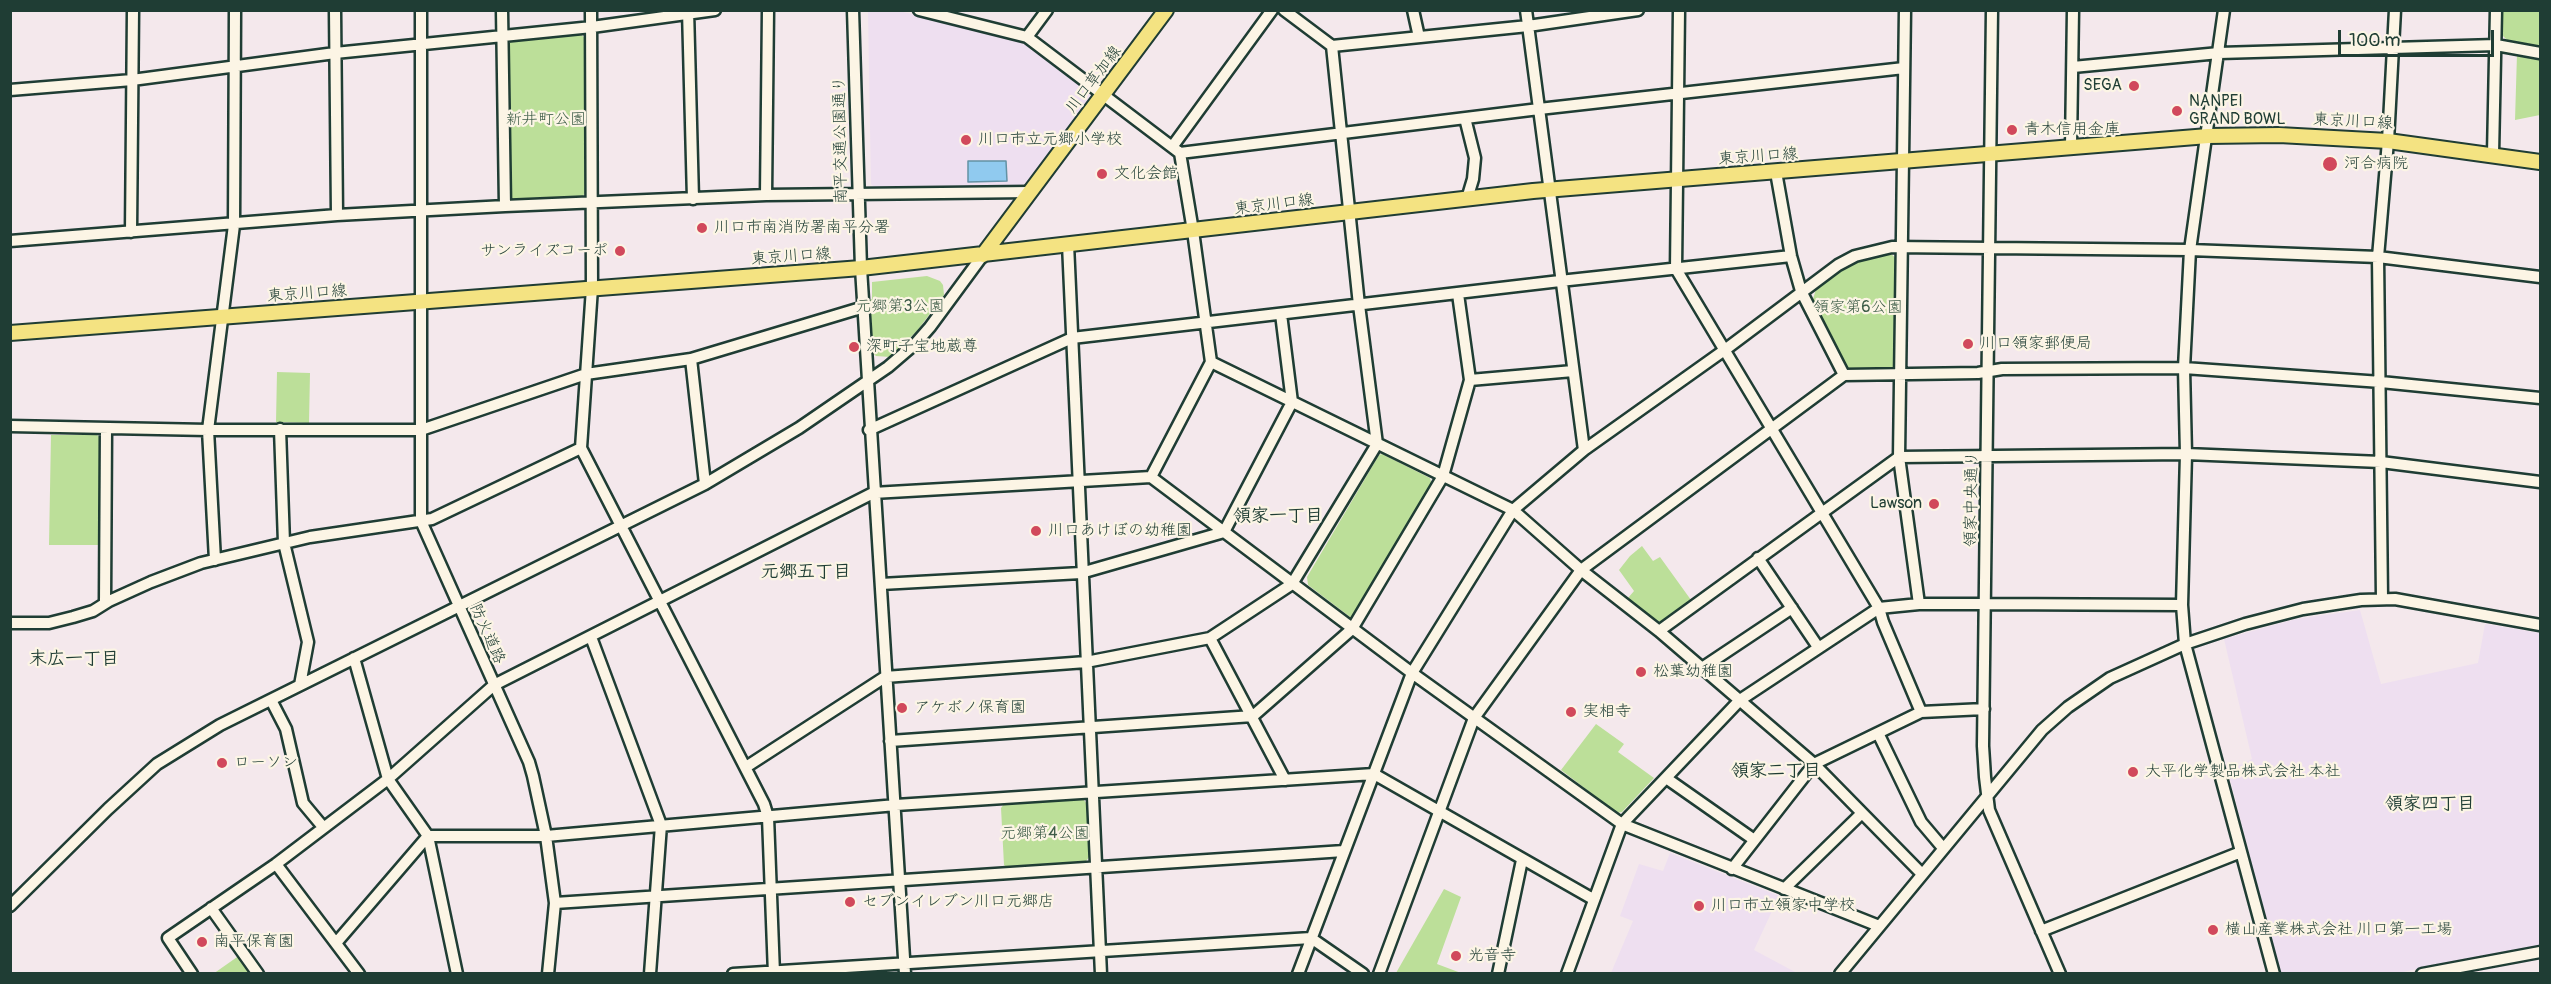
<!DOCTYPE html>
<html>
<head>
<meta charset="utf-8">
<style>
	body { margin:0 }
	#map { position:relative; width:2551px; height:984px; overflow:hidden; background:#f4e8ec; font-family:Pangolin,sans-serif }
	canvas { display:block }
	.frame { position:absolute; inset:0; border:12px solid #1f3d34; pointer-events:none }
	.scale { position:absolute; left:2338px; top:30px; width:156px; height:27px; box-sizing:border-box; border:3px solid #1f3d34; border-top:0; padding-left:8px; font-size:18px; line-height:21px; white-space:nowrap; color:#1f3d34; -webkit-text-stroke:4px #fcf5e5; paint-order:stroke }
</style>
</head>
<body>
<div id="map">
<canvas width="2551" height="984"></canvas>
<div class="frame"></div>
<div class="scale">100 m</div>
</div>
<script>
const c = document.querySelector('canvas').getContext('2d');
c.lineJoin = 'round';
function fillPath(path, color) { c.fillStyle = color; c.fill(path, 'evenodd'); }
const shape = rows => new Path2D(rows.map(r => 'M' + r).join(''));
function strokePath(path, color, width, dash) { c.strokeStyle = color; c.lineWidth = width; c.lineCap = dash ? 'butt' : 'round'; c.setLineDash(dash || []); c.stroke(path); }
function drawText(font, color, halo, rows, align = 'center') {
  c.font = font + ' Pangolin,"Klee One",sans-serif'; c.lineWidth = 4.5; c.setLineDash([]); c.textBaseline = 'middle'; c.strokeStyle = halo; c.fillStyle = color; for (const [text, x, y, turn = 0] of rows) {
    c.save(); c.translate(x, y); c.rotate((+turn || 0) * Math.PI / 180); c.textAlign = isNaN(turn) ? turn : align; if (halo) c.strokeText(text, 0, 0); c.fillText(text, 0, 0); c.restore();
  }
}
fillPath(shape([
	[868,11,899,11,1019,39,1092,90,1093,97,1029,182,1022,185,875,188,871,184],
	[2360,610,2381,684,2478,663,2485,624,2540,633,2540,947,2447,962,2399,973,2280,973,2228,771,2252,759,2224,639,2296,619],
	[1670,853,1779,896,1754,950,1797,973,1611,973,1633,921,1620,916,1639,864,1663,871]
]), '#eedff0');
fillPath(shape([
	[2503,11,2540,11,2540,47,2508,41,2503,36],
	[579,33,585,38,585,193,580,200,513,202,508,197,507,46,513,39],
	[2517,54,2540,58,2540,115,2515,120],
	[1891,254,1897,259,1896,364,1891,370,1851,370,1844,366,1811,306,1816,289,1848,266,1873,256],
	[927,276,940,281,943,285,944,295,917,331,890,357,876,356,873,353,870,300,872,299,872,282],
	[277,372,310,373,309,423,276,422],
	[51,435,97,435,102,439,101,545,49,545],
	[1382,454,1430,478,1432,485,1355,616,1350,617,1308,585,1307,577,1379,455],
	[1642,546,1653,561,1660,557,1691,600,1663,622,1654,621,1628,598,1634,591,1619,570,1630,556],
	[1596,724,1624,744,1618,752,1654,778,1622,812,1617,813,1561,770],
	[1083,799,1087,804,1089,857,1084,864,1008,869,1004,865,1001,808,1004,804],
	[1444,889,1461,897,1437,964,1461,973,1396,973],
	[240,955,253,974,213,974]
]), '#bcdf99');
const water = shape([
	[968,161,1006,161,1007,181,968,182,968,161]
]);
fillPath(water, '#90caef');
strokePath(water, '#6392a4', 1.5);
const minor = shape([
	[335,10,337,215],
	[421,10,421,521,529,762,533,776,546,836,555,903,548,974],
	[502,10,505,206],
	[591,10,592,288,581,448,764,804,768,817,774,974],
	[688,10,693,199],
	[853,10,861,268,905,974],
	[919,10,1027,37,1180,153,1193,231,1211,362,1151,477],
	[1413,10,1419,37],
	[1526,10,1584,450],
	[1679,10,1676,269,1879,608,1883,622,1921,712],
	[1905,10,1899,457,1919,604],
	[1992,10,1983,746,1985,777,1989,810,2060,974],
	[2224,10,2190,250,2184,368,2186,454,2182,605,2185,644,2274,974],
	[1027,37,1047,10],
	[1332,46,1528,26,1638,10],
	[2073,67,2219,53,2496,45,2540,53],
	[10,90,132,80,335,53,592,27,715,10],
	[1465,118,1475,158,1473,179,1467,199],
	[2071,146,2073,10],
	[1172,147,1272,10],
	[1180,153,1539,109,1904,68],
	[2493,154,2496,10],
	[1776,172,1791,256,1801,291,1844,375],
	[766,195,768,10],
	[131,232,133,10],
	[10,241,337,215,505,206,766,195,1030,192],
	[1068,244,1101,974],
	[691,359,705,484],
	[1211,362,1513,510,1581,570,1659,631,1814,764,1922,874],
	[1470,380,1573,371],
	[10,426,208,430,421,430,586,374,691,359,864,307],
	[280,429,284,543,308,642,300,685],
	[869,430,1072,338,1560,281,1791,256],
	[1758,558,1818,647],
	[215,560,208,430,234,225,235,10],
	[881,584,1081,573,1224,532,1292,402,1281,314],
	[2382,598,2378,257,2388,141,2395,10],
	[105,603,106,428],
	[10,623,49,623,73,617,93,611,109,601,151,582,201,563,310,537,432,519,581,448],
	[1659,631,1899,457,2186,454,2381,462,2540,482],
	[591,637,661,825,650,974],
	[1210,638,1285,780],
	[354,658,388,779,428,836,457,974],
	[1702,668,1792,608],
	[271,700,286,729,303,803,323,827],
	[1878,733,1921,822,1943,848],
	[890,741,1253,716,1352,629,1443,476,1470,380,1458,294],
	[746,767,885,677,1086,662,1210,638,1292,584,1377,444,1359,305,1332,46,1284,10],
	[1666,778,1753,839],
	[276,864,359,974],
	[1732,869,1814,764,1921,712,1984,709],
	[1784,889,1862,813],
	[555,903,1344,851],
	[10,906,108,809,157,764,220,725,705,484,799,428,888,367,916,343,930,327,983,255],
	[211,908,258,974],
	[2041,931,2241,852],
	[336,943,428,836,546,836,896,805,1374,774,1593,899],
	[192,974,168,938,276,864,388,779,494,685,873,493,1151,477,1412,673,1622,824,1879,926],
	[733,974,1311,938,1363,974],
	[1298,974,1412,673,1513,510,1584,450,1726,349,1838,265,1855,256,1892,247,2190,250,2378,257,2540,277],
	[1379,974,1474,718,1581,570,1844,375,1978,373,2002,369,2184,368,2381,382,2540,398],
	[1498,974,1522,860],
	[1567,974,1622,824,1740,700,1879,608,1919,604,1986,604,2182,605],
	[1840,974,2042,730,2068,707,2110,678,2185,644,2245,624,2303,609,2361,600,2395,599,2540,625],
	[2422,974,2540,952]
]);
const major = shape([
	[983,255,1166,10],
	[10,333,861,268,1533,191,2208,136,2279,135,2388,141,2540,162]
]);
strokePath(minor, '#1f3d34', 15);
strokePath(major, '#1f3d34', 18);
strokePath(minor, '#fcf5e5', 10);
strokePath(major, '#f4e382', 14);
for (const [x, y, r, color] of [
	[2134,86,6,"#d1495b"],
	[2177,111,6,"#d1495b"],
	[2012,130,6,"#d1495b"],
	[966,140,6,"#d1495b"],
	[2330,164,8,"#d1495b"],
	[1102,174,6,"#d1495b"],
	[702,228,6,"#d1495b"],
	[620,251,6,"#d1495b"],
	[1968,344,6,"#d1495b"],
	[854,347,6,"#d1495b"],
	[1934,504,6,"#d1495b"],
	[1036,531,6,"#d1495b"],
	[1641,672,6,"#d1495b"],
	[902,708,6,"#d1495b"],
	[1571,712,6,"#d1495b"],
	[222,763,6,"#d1495b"],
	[2133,772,6,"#d1495b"],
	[850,902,6,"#d1495b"],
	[1699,906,6,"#d1495b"],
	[2213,930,6,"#d1495b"],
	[202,942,6,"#d1495b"],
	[1456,956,6,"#d1495b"]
]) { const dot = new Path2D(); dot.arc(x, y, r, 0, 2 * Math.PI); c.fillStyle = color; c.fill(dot); strokePath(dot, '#fcf5e5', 2); }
drawText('16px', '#1f3d34', '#fcf5e5', [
	["川口草加線",1094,80,-53],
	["東京川口線",2353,122,3],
	["南平交通公園通り",841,140,-91],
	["東京川口線",1758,157,-4],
	["東京川口線",1274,205,-7],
	["東京川口線",791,257,-4],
	["東京川口線",307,294,-4],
	["領家中央通り",1972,499,-89],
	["防火道路",487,634,66]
]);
drawText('16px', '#1f3d34', '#fcf5e5', [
	["SEGA",2122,86,"right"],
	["NANPEI",2189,102],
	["GRAND BOWL",2189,120],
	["青木信用金庫",2024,130],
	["川口市立元郷小学校",978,140],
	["河合病院",2344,164],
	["文化会館",1114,174],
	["川口市南消防署南平分署",714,228],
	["サンライズコーポ",608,251,"right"],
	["川口領家郵便局",1980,344],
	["深町子宝地蔵尊",866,347],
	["Lawson",1922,504,"right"],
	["川口あけぼの幼稚園",1048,531],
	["松葉幼稚園",1653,672],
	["アケボノ保育園",914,708],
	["実相寺",1583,712],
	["ローソン",234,763],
	["大平化学製品株式会社 本社",2145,772],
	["セブンイレブン川口元郷店",862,902],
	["川口市立領家中学校",1711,906],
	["横山産業株式会社 川口第一工場",2225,930],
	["南平保育園",214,942],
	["光音寺",1468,956]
], 'left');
drawText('16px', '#3e5d48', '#fcf5e5', [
	["新井町公園",546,120],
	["元郷第3公園",900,307],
	["領家第6公園",1858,308],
	["元郷第4公園",1045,834]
]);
drawText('bold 18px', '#1f3d34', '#fcf5e5', [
	["領家一丁目",1278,516],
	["元郷五丁目",806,572],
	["末広一丁目",74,659],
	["領家二丁目",1776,771],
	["領家四丁目",2430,804]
]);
</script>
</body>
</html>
